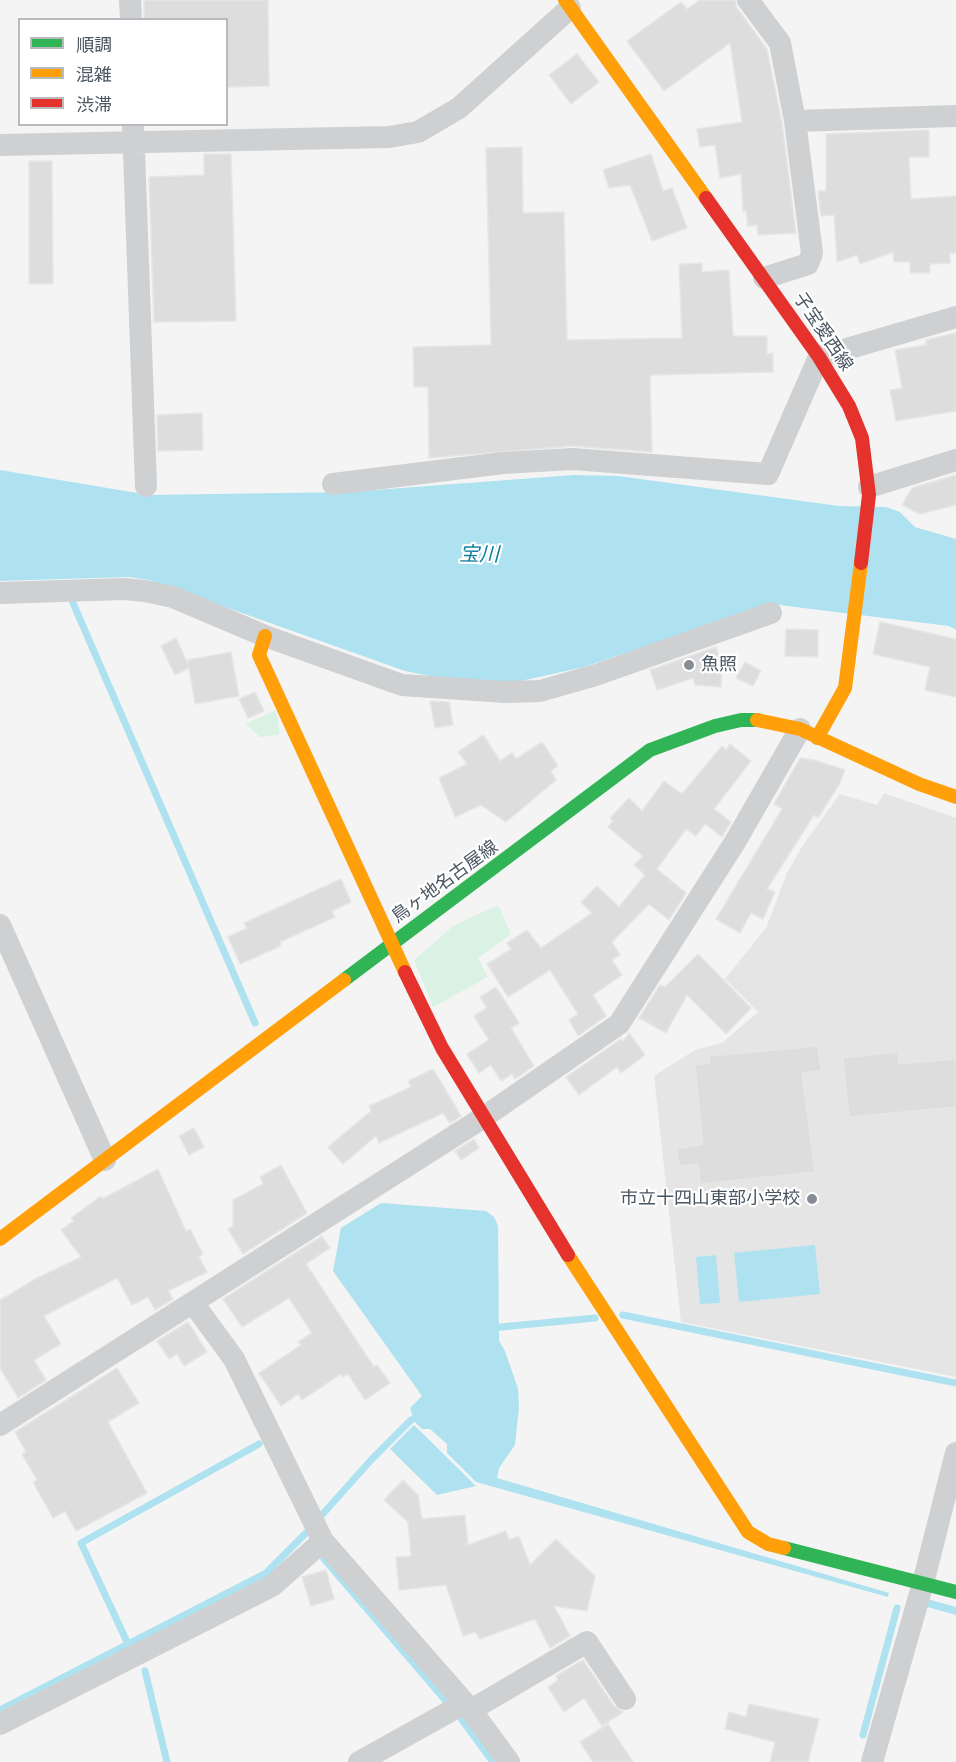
<!DOCTYPE html>
<html>
<head>
<meta charset="utf-8">
<style>
	body { margin:0 }
	#map { position:relative; width:956px; height:1762px; overflow:hidden; background:#f4f4f4; font-family:"PT Sans Narrow","Noto Sans JP",sans-serif }
	canvas { display:block }
	.legend { position:absolute; left:18px; top:18px; width:210px; height:108px; box-sizing:border-box; background:#fff; border:2px solid #b7bbc0; margin:0; padding:8px 10px; list-style:none; font-size:18px; color:#4a5661 }
	.legend li { display:flex; align-items:center; gap:12px; height:30px }
	.legend b { width:30px; border:2px solid #b7bbc0 }
</style>
</head>
<body>
<div id="map">
<canvas width="956" height="1762"></canvas>
<ul class="legend">
<li><b style="height:8px;background:#30b455"></b>順調</li>
<li><b style="height:8px;background:#ff9f0a"></b>混雑</li>
<li><b style="height:8px;background:#e5322d"></b>渋滞</li>
</ul>
</div>
<script>
const c = document.querySelector('canvas').getContext('2d');
c.lineJoin = 'round';
function fillPath(path, color) { c.fillStyle = color; c.fill(path, 'evenodd'); }
const shape = rows => new Path2D(rows.map(r => 'M' + r).join(''));
function strokePath(path, color, width, dash) { c.strokeStyle = color; c.lineWidth = width; c.lineCap = dash ? 'butt' : 'round'; c.setLineDash(dash || []); c.stroke(path); }
function drawText(font, color, halo, rows, align = 'center') {
  c.font = font + ' "PT Sans Narrow","Noto Sans JP",sans-serif'; c.lineWidth = 4.5; c.setLineDash([]); c.textBaseline = 'middle'; c.strokeStyle = halo; c.fillStyle = color; for (const [text, x, y, turn = 0] of rows) {
    c.save(); c.translate(x, y); c.rotate((+turn || 0) * Math.PI / 180); c.textAlign = isNaN(turn) ? turn : align; if (halo) c.strokeText(text, 0, 0); c.fillText(text, 0, 0); c.restore();
  }
}
fillPath(shape([
	[884,793,956,818,956,1377,681,1322,654,1076,695,1050,722,1043,758,1012,725,979,766,928,787,873,803,845,840,794,877,805]
]), '#e6e5e6');
fillPath(shape([
	[276,710,280,735,260,737,246,724],
	[498,905,511,934,478,958,488,977,433,1007,414,960,453,926]
]), '#d9f2e3');
fillPath(shape([
	[0,470,149,495,348,492,574,475,618,476,839,506,886,507,900,512,915,527,956,539,956,630,949,626,771,604,584,667,521,681,482,682,439,678,405,671,149,580,128,577,0,581],
	[381,1203,486,1211,494,1217,498,1226,499,1341,505,1351,518,1389,519,1407,515,1445,499,1468,497,1478,889,1593,888,1597,476,1482,447,1453,447,1444,430,1429,422,1429,415,1422,410,1408,422,1396,333,1271,341,1228],
	[815,1245,820,1294,739,1302,734,1253],
	[716,1255,720,1303,700,1304,696,1257],
	[414,1425,476,1486,437,1495,390,1449],
	[927,1599,956,1607,956,1615,924,1606]
]), '#aee2f0');
strokePath(shape([
	[73,603,255,1023],
	[623,1315,956,1383],
	[490,1328,595,1318],
	[321,1516,371,1460,411,1420,420,1415],
	[324,1559,446,1701],
	[128,1644,81,1543,259,1444],
	[145,1671,167,1762],
	[0,1710,266,1573,306,1533],
	[462,1720,493,1762],
	[863,1735,897,1608]
]), '#aee2f0', 7);
const building = shape([
	[144,0,268,0,269,86,226,87,226,20,144,20,144,0],
	[700,0,735,0,737,8,767,49,782,123,796,233,758,235,757,225,748,226,746,211,743,211,741,174,720,178,715,145,700,147,697,129,742,122,730,43,664,91,627,41,681,2,687,9,700,0],
	[577,54,599,82,571,104,549,75,577,54],
	[929,130,929,157,909,157,911,199,956,196,956,253,950,253,950,263,930,264,930,273,910,273,910,262,894,262,893,252,860,264,857,255,837,262,834,215,821,216,818,191,826,191,826,134,929,130],
	[522,147,523,213,564,212,567,340,682,338,679,264,702,263,702,272,729,270,733,336,767,336,767,354,773,353,773,372,650,375,652,452,572,446,429,458,428,387,414,387,413,347,491,345,486,148,522,147],
	[204,154,231,154,236,321,154,322,149,177,204,175,204,154],
	[651,154,663,191,672,188,687,228,652,241,630,185,609,188,603,170,651,154],
	[29,161,52,161,53,284,29,284,29,161],
	[956,333,956,411,896,421,890,390,902,388,895,350,926,345,926,340,956,333],
	[202,413,203,450,158,451,157,415,202,413],
	[956,475,956,505,920,514,902,505,912,488,956,475],
	[880,622,956,639,956,697,925,690,930,667,873,654,880,622],
	[786,629,818,630,818,657,785,656,786,629],
	[176,638,188,664,188,660,231,652,239,696,195,704,189,668,175,675,161,646,176,638],
	[716,647,722,666,721,687,695,685,693,678,657,690,650,670,716,647],
	[745,662,761,671,753,686,736,678,745,662],
	[255,692,264,711,248,718,239,699,255,692],
	[430,701,449,702,453,725,435,728,430,701],
	[483,735,500,761,512,753,516,759,542,742,558,766,551,771,556,780,506,822,481,805,455,817,439,778,467,764,458,752,483,735],
	[730,744,751,761,714,809,731,822,722,837,705,824,696,836,686,829,657,869,686,893,669,920,649,904,612,942,620,955,612,960,622,975,593,995,606,1016,578,1036,569,1020,578,1014,550,970,508,997,487,964,511,949,507,943,527,930,541,948,592,913,581,902,597,886,619,907,645,875,634,865,643,856,608,827,613,821,610,818,629,798,642,811,664,781,682,794,722,746,726,750,730,744],
	[800,758,814,760,845,770,840,783,818,818,814,815,767,889,775,892,763,919,751,913,740,933,716,919,782,809,774,804,800,758],
	[341,879,351,902,332,911,335,917,280,942,281,946,240,964,228,937,247,928,244,923,341,879],
	[698,954,751,1008,726,1034,687,995,666,1033,639,1018,660,985,665,987,698,954],
	[496,987,519,1023,511,1028,534,1066,515,1079,512,1074,501,1081,491,1065,479,1073,467,1054,489,1040,474,1016,487,1008,480,997,496,987],
	[629,1033,645,1055,621,1073,617,1067,579,1095,566,1077,621,1039,623,1042,629,1033],
	[818,1046,821,1071,802,1073,815,1172,700,1184,698,1164,679,1166,677,1149,703,1144,695,1065,710,1063,709,1056,818,1046],
	[898,1052,899,1064,956,1059,956,1107,849,1117,843,1058,898,1052],
	[433,1069,461,1116,450,1123,443,1113,379,1143,376,1136,343,1164,328,1147,371,1111,369,1106,411,1087,408,1081,433,1069],
	[194,1128,204,1147,189,1155,179,1136,194,1128],
	[474,1139,479,1148,461,1160,455,1151,474,1139],
	[281,1165,307,1213,243,1254,228,1229,233,1226,233,1200,263,1184,260,1177,281,1165],
	[158,1169,186,1231,190,1229,203,1254,199,1257,207,1272,168,1291,173,1299,155,1310,148,1297,132,1305,117,1278,44,1316,61,1344,34,1360,46,1380,18,1398,0,1368,0,1300,37,1278,81,1257,61,1230,74,1221,71,1218,101,1196,102,1199,158,1169],
	[322,1236,330,1248,306,1264,374,1367,377,1365,390,1383,365,1400,348,1374,343,1377,341,1374,302,1400,298,1394,281,1406,259,1373,301,1345,298,1342,312,1333,289,1298,242,1327,223,1299,322,1236],
	[188,1322,207,1352,184,1366,177,1354,169,1359,157,1341,188,1322],
	[117,1368,139,1403,108,1422,147,1493,76,1531,65,1511,53,1518,33,1482,37,1480,22,1454,26,1452,15,1432,117,1368],
	[403,1480,418,1495,422,1519,465,1515,468,1545,506,1531,509,1540,519,1536,530,1565,556,1539,565,1548,595,1576,587,1611,554,1606,570,1636,550,1648,535,1619,480,1639,475,1632,463,1636,446,1585,399,1590,396,1557,411,1556,408,1522,384,1500,403,1480],
	[326,1570,334,1599,311,1606,302,1577,326,1570],
	[583,1660,614,1706,623,1712,602,1726,584,1698,564,1712,548,1687,558,1680,556,1676,583,1660],
	[749,1704,819,1719,808,1762,770,1762,775,1742,725,1729,729,1712,746,1717,749,1704],
	[608,1724,633,1762,593,1762,580,1742,608,1724]
]);
fillPath(building, '#ddddde');
strokePath(building, '#e5e6e7', 1.5);
strokePath(shape([
	[130,0,131,20],
	[748,0,780,43,795,121,812,253,808,264,764,278],
	[795,121,956,116],
	[133,124,146,486],
	[0,145,389,137,418,132,459,108,570,8],
	[333,484,503,463,573,459,768,474,819,357,956,317],
	[869,487,956,460],
	[0,593,124,589,145,591,173,597,265,636,402,685,505,692,540,691,596,675,771,613],
	[0,925,105,1160],
	[193,1303,234,1359,323,1541,471,1710,509,1762],
	[0,1425,484,1117,619,1024,735,842,800,729],
	[471,1710,587,1642,625,1699],
	[0,1724,272,1586,323,1541],
	[359,1762,465,1703],
	[872,1762,923,1583,956,1453]
]), '#ced0d2', 22);
strokePath(shape([
	[344,980,650,750,715,726,741,720,757,720],
	[784,1548,956,1592]
]), '#30b455', 14);
strokePath(shape([
	[565,0,706,198],
	[265,636,259,655,405,972],
	[757,720,800,729,919,784,956,797],
	[817,738,845,688,861,563],
	[0,1239,344,980],
	[568,1255,748,1532,768,1544,784,1548]
]), '#ff9f0a', 14);
strokePath(shape([
	[706,198,819,357,849,406,862,438,869,495,861,563],
	[405,972,442,1048,568,1255]
]), '#e5322d', 14);
for (const [x, y, r, color] of [
	[689,665,6,"#868d94"],
	[812,1199,6,"#868d94"]
]) { const dot = new Path2D(); dot.arc(x, y, r, 0, 2 * Math.PI); c.fillStyle = color; c.fill(dot); strokePath(dot, '#fff', 2); }
drawText('18px', '#4a5661', '#fff', [
	["子宝愛西線",823,332,56],
	["鳥ヶ地名古屋線",445,882,-36]
]);
drawText('18px', '#4a5661', '#fff', [
	["魚照",701,665],
	["市立十四山東部小学校",800,1199,"right"]
], 'left');
drawText('italic 20px', '#0c7c9b', '#fff', [
	["宝川",479,555,1]
]);
</script>
</body>
</html>
